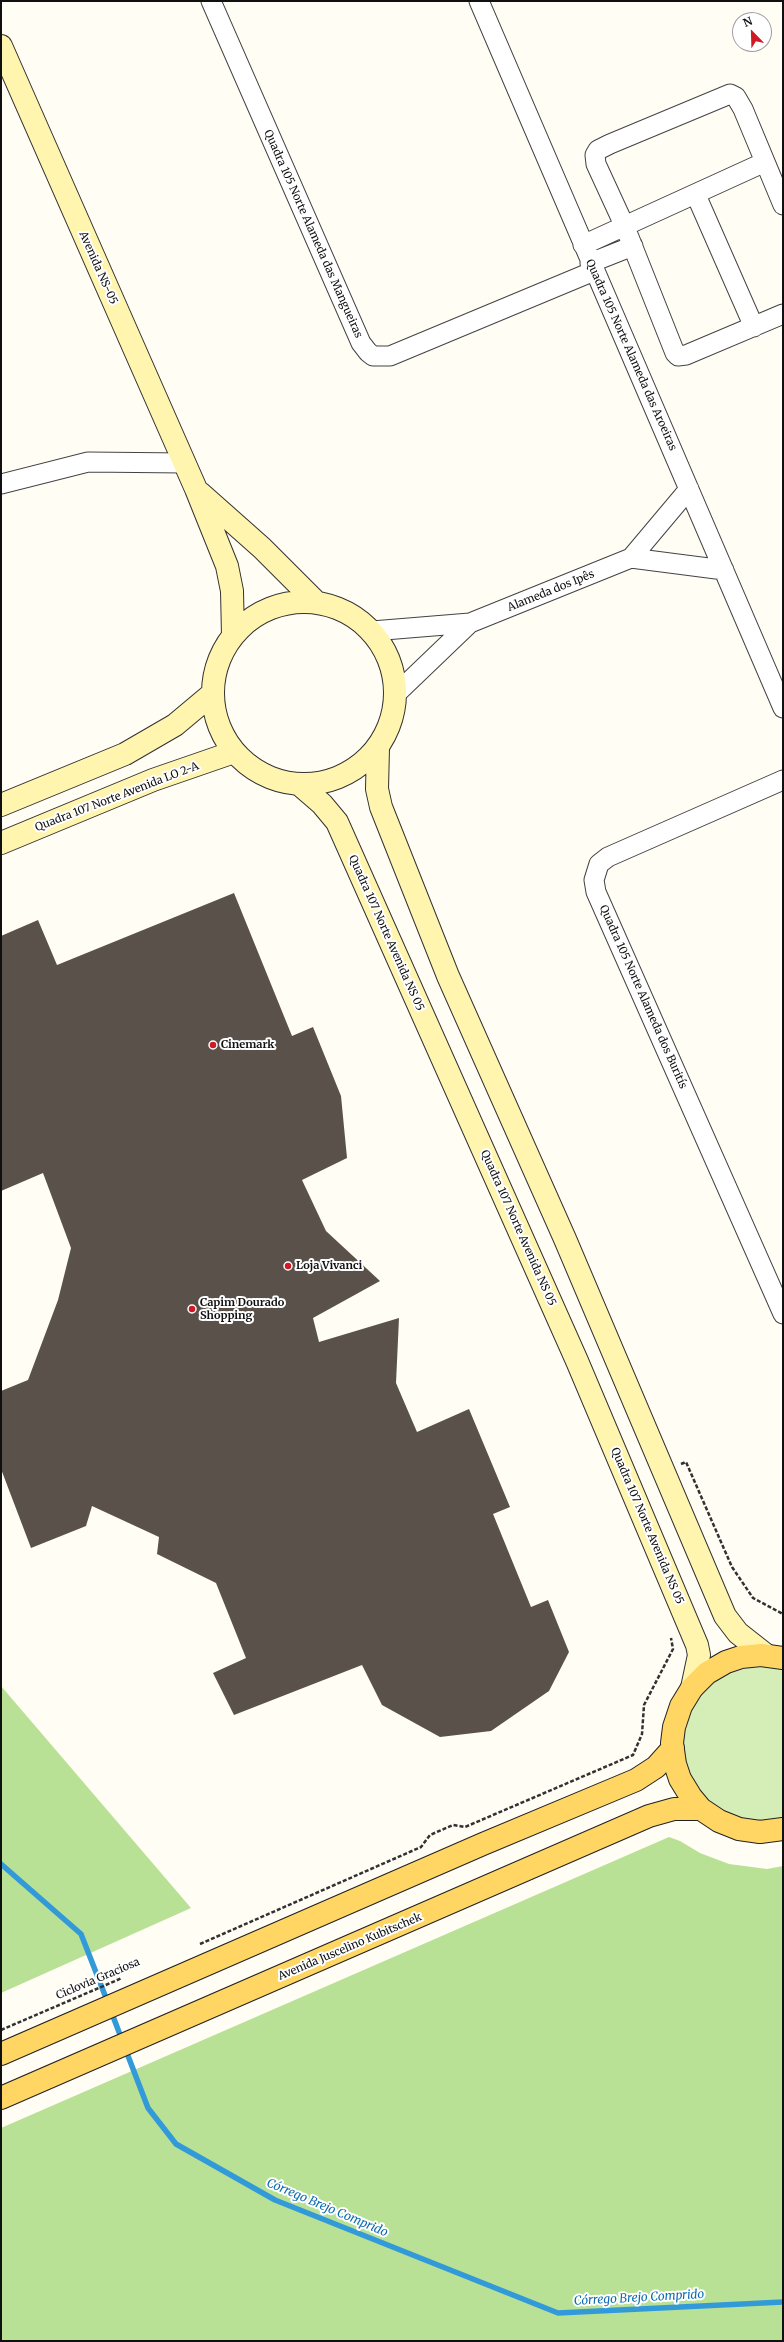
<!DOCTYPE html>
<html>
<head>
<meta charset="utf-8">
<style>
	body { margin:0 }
	#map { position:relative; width:784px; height:2342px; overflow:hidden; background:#fffdf4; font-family:Merriweather,serif }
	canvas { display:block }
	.frame { position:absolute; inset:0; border:2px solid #101010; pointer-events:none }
	.north { position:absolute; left:732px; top:12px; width:40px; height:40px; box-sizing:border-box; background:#fff; border:1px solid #9f9f9f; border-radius:50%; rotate:337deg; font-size:11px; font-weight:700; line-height:16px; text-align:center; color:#101010 }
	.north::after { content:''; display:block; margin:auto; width:14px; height:18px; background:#cf1a26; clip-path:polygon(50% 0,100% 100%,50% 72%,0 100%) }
</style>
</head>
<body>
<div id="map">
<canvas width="784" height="2342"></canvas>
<div class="frame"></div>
<div class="north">N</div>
</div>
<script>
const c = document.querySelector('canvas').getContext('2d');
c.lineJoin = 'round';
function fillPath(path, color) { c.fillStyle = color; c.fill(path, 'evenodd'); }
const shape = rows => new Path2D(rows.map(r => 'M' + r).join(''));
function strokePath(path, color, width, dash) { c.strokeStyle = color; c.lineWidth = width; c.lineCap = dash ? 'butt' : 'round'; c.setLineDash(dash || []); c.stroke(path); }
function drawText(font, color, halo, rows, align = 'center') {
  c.font = font + ' Merriweather,serif'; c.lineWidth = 4; c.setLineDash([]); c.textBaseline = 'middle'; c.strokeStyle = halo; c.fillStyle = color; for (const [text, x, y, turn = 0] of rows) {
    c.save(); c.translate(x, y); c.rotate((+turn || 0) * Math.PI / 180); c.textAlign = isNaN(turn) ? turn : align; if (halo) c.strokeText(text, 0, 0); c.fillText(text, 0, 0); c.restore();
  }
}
fillPath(shape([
	[762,1667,783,1670,783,1820,769,1823,734,1819,699,1794,684,1763,683,1734,688,1714,700,1696,709,1686,727,1674,748,1668]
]), '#d5eeb8');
fillPath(shape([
	[1,1686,191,1908,1,1993],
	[669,1837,680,1841,700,1853,729,1864,767,1869,783,1866,783,2341,1,2341,1,2128]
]), '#b9e196');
strokePath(shape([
	[1,1864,81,1934,108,2003],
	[111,2011,122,2040],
	[125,2048,148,2108,176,2144,275,2200,558,2313,783,2302]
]), '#339ada', 5.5);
fillPath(shape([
	[234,893,292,1036,313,1027,341,1096,347,1158,302,1180,326,1231,380,1281,313,1318,319,1342,399,1318,396,1383,417,1432,469,1409,510,1507,493,1514,531,1607,548,1600,569,1652,549,1691,491,1731,440,1737,382,1705,362,1665,234,1715,213,1673,246,1658,216,1583,157,1554,159,1537,92,1506,86,1526,31,1548,1,1469,1,1391,28,1380,58,1300,71,1248,43,1173,1,1191,1,936,38,920,57,965]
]), '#5a514b');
const street = shape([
	[211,1,361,343,368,352,373,356,390,356,594,271],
	[479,1,783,708],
	[696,195,754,327],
	[783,205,743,109,736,97,730,94,610,144,598,150,595,155,596,164,625,227,675,353,678,356,686,355,783,314],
	[583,245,765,162],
	[590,263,633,246],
	[1,484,88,462,184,463],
	[631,558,724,570],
	[372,631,470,623,631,558,689,489],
	[397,693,470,623],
	[783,780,608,857,599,864,594,880,596,892,783,1314]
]);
const secondary = shape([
	[1,46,196,489,227,566,232,591,233,636],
	[200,493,262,548,317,603],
	'213 693a91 91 0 1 1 182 0a91 91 0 1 1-182 0Z',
	[378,748,377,789,381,807,448,976,565,1239,725,1616,738,1633,766,1655],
	[300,785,322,804,337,822,577,1361,697,1645,699,1655,692,1688],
	[1,805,125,754,175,725,212,694],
	[1,843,153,780,234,752]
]);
const primary = shape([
	[783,1658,761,1655,741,1657,726,1662,707,1673,692,1688,681,1706,674,1727,672,1743,675,1764,680,1779,691,1797,701,1809,719,1821,739,1829,760,1832,783,1829],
	[1,2054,483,1844,636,1780,656,1767,673,1748],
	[1,2098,649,1816,674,1809,701,1809]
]);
strokePath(street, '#434343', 21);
strokePath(secondary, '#323232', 24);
strokePath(primary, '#212121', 24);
strokePath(shape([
	[681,1464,686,1462,732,1567,753,1598,783,1614],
	[200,1944,421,1847,430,1835,453,1825,465,1827,633,1755,642,1734,644,1705,673,1649,671,1638],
	[1,2030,122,1978]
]), '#323232', 2.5, [4, 2]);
strokePath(street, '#fff', 19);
strokePath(secondary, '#fff5af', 22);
strokePath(primary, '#ffd664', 22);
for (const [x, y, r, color] of [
	[213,1045,4,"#cf1a26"],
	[288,1266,4,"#cf1a26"],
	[192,1309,4,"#cf1a26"]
]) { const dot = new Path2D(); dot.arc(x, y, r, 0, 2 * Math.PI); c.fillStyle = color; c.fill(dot); strokePath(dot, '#fff', 1.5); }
drawText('11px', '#101010', '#fff', [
	["Quadra 105 Norte Alameda das Mangueiras",313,234,66],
	["Avenida NS-05",98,268,66],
	["Quadra 105 Norte Alameda das Aroeiras",631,355,66],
	["Alameda dos Ipês",551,591,-22],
	["Quadra 107 Norte Avenida LO 2-A",117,797,-21],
	["Quadra 107 Norte Avenida NS 05",386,933,66],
	["Quadra 105 Norte Alameda dos Buritís",643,997,66],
	["Quadra 107 Norte Avenida NS 05",518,1228,66],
	["Quadra 107 Norte Avenida NS 05",647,1526,67],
	["Avenida Juscelino Kubitschek",350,1947,-23],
	["Ciclovia Graciosa",98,1979,-23]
]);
drawText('bold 11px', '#101010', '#fff', [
	["Cinemark",221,1045],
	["Loja Vivanci",296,1266],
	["Capim Dourado",200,1303],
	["Shopping",200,1316]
], 'left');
drawText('italic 12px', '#0c6bb0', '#fff', [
	["Córrego Brejo Comprido",327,2208,23],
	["Córrego Brejo Comprido",639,2298,-3]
]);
</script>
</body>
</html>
